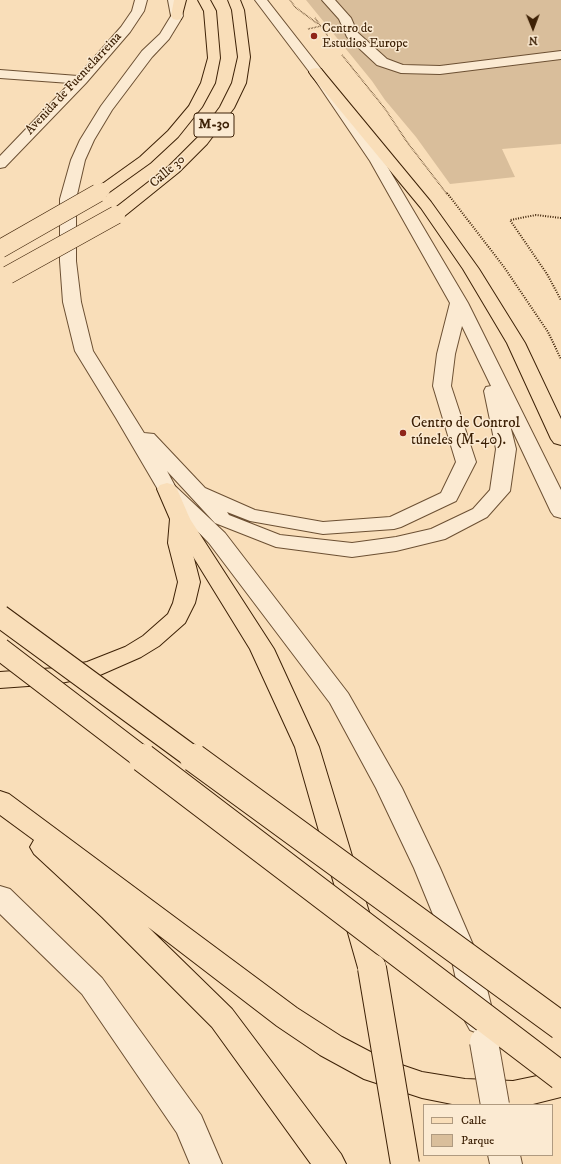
<!DOCTYPE html>
<html>
<head>
<meta charset="utf-8">
<style>
	body { margin:0 }
	#map { position:relative; width:561px; height:1164px; overflow:hidden; background:#f9deb9; font-family:"IM FELL DW Pica",serif }
	canvas { display:block }
	.legend { position:absolute; left:423px; top:1104px; width:130px; height:52px; box-sizing:border-box; background:#fbead2; border:1px solid #af9a80; margin:0; padding:5px 7px; list-style:none; font-size:12px; color:#3d2106 }
	.legend li { display:flex; align-items:center; gap:8px; height:20px }
	.legend b { width:20px; border:1px solid #af9a80 }
	.north { position:absolute; left:513px; top:8px; width:40px; height:40px; -webkit-text-stroke:3px #fbead2; paint-order:stroke; rotate:179deg; font-size:11px; font-weight:700; line-height:16px; text-align:center; color:#3d2106 }
	.north::after { content:''; display:block; margin:auto; width:14px; height:18px; background:#3d2106; clip-path:polygon(50% 0,100% 100%,50% 72%,0 100%) }
</style>
</head>
<body>
<div id="map">
<canvas width="561" height="1164"></canvas>
<ul class="legend">
<li><b style="height:5px;background:#f9deb9"></b>Calle</li>
<li><b style="height:11px;background:#d9be9b"></b>Parque</li>
</ul>
<div class="north">N</div>
</div>
<script>
const c = document.querySelector('canvas').getContext('2d');
c.lineJoin = 'round';
function fillPath(path, color) { c.fillStyle = color; c.fill(path, 'evenodd'); }
const shape = rows => new Path2D(rows.map(r => 'M' + r).join(''));
function strokePath(path, color, width, dash) { c.strokeStyle = color; c.lineWidth = width; c.lineCap = dash ? 'butt' : 'round'; c.setLineDash(dash || []); c.stroke(path); }
function drawText(font, color, halo, rows, align = 'center') {
  c.font = font + ' "IM FELL DW Pica",serif'; c.lineWidth = 3; c.setLineDash([]); c.textBaseline = 'middle'; c.strokeStyle = halo; c.fillStyle = color; for (const [text, x, y, turn = 0] of rows) {
    c.save(); c.translate(x, y); c.rotate((+turn || 0) * Math.PI / 180); c.textAlign = isNaN(turn) ? turn : align; if (halo) c.strokeText(text, 0, 0); c.fillText(text, 0, 0); c.restore();
  }
}
fillPath(shape([
	[306,0,561,0,561,144,502,149,515,177,450,184,416,137,385,100,372,81]
]), '#d9be9b');
const minor = shape([
	[135,0,147,0,144,11,130,32,86,83,5,167,0,168,0,156,70,83,0,78,0,70,78,76,121,27,132,11,135,0],
	[168,0,180,0,183,16,169,39,152,57,112,110,94,140,85,160,76,199,76,261,81,302,93,351,144,433,154,434,205,488,255,510,323,522,390,517,441,493,456,462,433,386,437,354,450,303,370,161,311,74,255,0,267,0,321,69,384,161,468,303,561,490,561,518,554,516,551,512,510,425,516,449,510,491,487,517,445,539,396,551,352,557,276,547,215,523,167,471,175,486,225,533,348,693,402,788,440,868,480,961,495,1021,490,1030,480,1034,470,1030,465,1021,452,961,414,868,376,788,330,703,209,543,160,493,116,418,75,351,63,302,60,261,60,199,71,160,80,140,101,106,142,51,160,34,171,16,168,0],
	[462,326,491,386,486,387,484,391,496,449,490,490,473,509,431,529,396,537,352,543,280,535,229,515,227,512,250,521,323,534,394,529,401,527,456,501,476,462,451,386,455,354,462,326],
	[322,0,335,0,351,18,357,32,387,59,403,65,440,66,561,51,561,59,440,74,401,73,377,65,347,37,339,19,322,0],
	[0,886,10,889,102,978,201,1115,222,1164,190,1164,177,1133,82,994,0,914,0,886],
	[488,1155,520,1155,522,1164,490,1164,488,1155]
]);
const major = shape([
	[167,483,174,485,177,489,190,519,190,543,200,582,195,603,185,623,159,646,141,657,100,675,56,684,0,688,0,672,56,668,87,662,125,647,143,636,168,614,173,603,178,582,168,543,170,519,157,489,160,485,167,483],
	[0,791,9,794,297,1008,342,1037,384,1059,422,1072,465,1079,513,1081,561,1071,561,1097,529,1105,457,1105,422,1098,364,1079,320,1055,277,1026,148,927,232,1009,341,1154,346,1164,311,1164,212,1027,102,917,34,854,30,847,34,840,0,815,0,791]
]);
const highway = shape([
	[174,0,186,0,181,19,177,20,173,19,171,16,174,0],
	[198,0,210,0,216,11,220,58,215,83,202,107,178,137,150,163,108,193,103,195,98,193,95,190,98,187,140,157,168,131,189,106,201,83,208,58,204,11,198,0],
	[228,0,240,0,244,10,250,57,246,83,234,108,207,144,179,172,122,218,116,220,110,218,108,215,110,212,169,166,197,138,220,107,232,83,238,57,232,10,228,0],
	[316,68,321,69,431,202,479,269,525,343,561,419,561,445,554,443,551,439,507,343,463,269,421,208,311,75,309,72,311,69,316,68],
	[180,513,187,515,190,519,274,649,319,747,386,968,382,976,372,980,362,976,358,968,295,747,250,649,170,519,173,515,180,513]
]);
strokePath(minor, '#6c5033', 2);
strokePath(major, '#3d2106', 2);
strokePath(highway, '#3d2106', 2);
strokePath(shape([
	[290,0,295,7,318,24],
	[315,18,328,36],
	[308,29,321,26],
	[342,55,386,110,407,142,447,194]
]), '#3d2106', 1.5, [0.5, 1]);
strokePath(shape([
	[447,193,504,267,548,332,561,359],
	[561,218,536,215,510,220,547,274,561,300]
]), '#3d2106', 2, [1, 1.5]);
fillPath(minor, '#fbead2');
fillPath(major, '#f9deb9');
fillPath(highway, '#f9deb9');
const minorBridge = shape([
	[484,1042,495,1105]
]);
const highwayBridgeFar3 = shape([
	[96,194,103,190]
]);
const highwayBridgeFar2 = shape([
	[0,249,98,193],
	[8,275,116,215]
]);
const highwayBridgeFar1 = shape([
	[0,616,195,759],
	[0,649,144,759]
]);
const highwayBridge = shape([
	[143,758,561,1076],
	[194,758,561,1026],
	[372,968,405,1164]
]);
strokePath(minorBridge, '#6c5033', 30, []);
strokePath(highwayBridgeFar3, '#3d2106', 14, []);
strokePath(highwayBridgeFar2, '#3d2106', 19, []);
strokePath(highwayBridgeFar1, '#3d2106', 24, []);
strokePath(highwayBridge, '#3d2106', 30, []);
strokePath(minorBridge, '#fbead2', 28);
strokePath(highwayBridgeFar3, '#f9deb9', 14);
strokePath(highwayBridgeFar2, '#f9deb9', 18);
strokePath(highwayBridgeFar1, '#f9deb9', 22);
strokePath(highwayBridge, '#f9deb9', 28);
for (const [x, y, r, color] of [
	[314,36,4,"#8f2418"],
	[403,433,4,"#8f2418"]
]) { const dot = new Path2D(); dot.arc(x, y, r, 0, 2 * Math.PI); c.fillStyle = color; c.fill(dot); strokePath(dot, '#fbead2', 1.5); }
drawText('13px', '#3d2106', '#fbead2', [
	["Centro de",322,29],
	["Estudios Europe",322,44]
], 'left');
drawText('13px', '#3d2106', '#fbead2', [
	["Avenida de Fuentelarreina",74,84,-47],
	["Calle 30",168,172,-41]
]);
for (const [x, y, w] of [
	[214,125,40]
]) { const box = new Path2D(); box.roundRect(x - w / 2, y - 12, w, 24, 3); c.fillStyle = '#fbead2'; c.fill(box); strokePath(box, '#3d2106', 1); }
drawText('bold 14px', '#3d2106', null, [
	["M-30",214,125]
]);
drawText('15px', '#3d2106', '#fbead2', [
	["Centro de Control",411,424],
	["túneles (M-40).",411,441]
], 'left');
</script>
</body>
</html>
